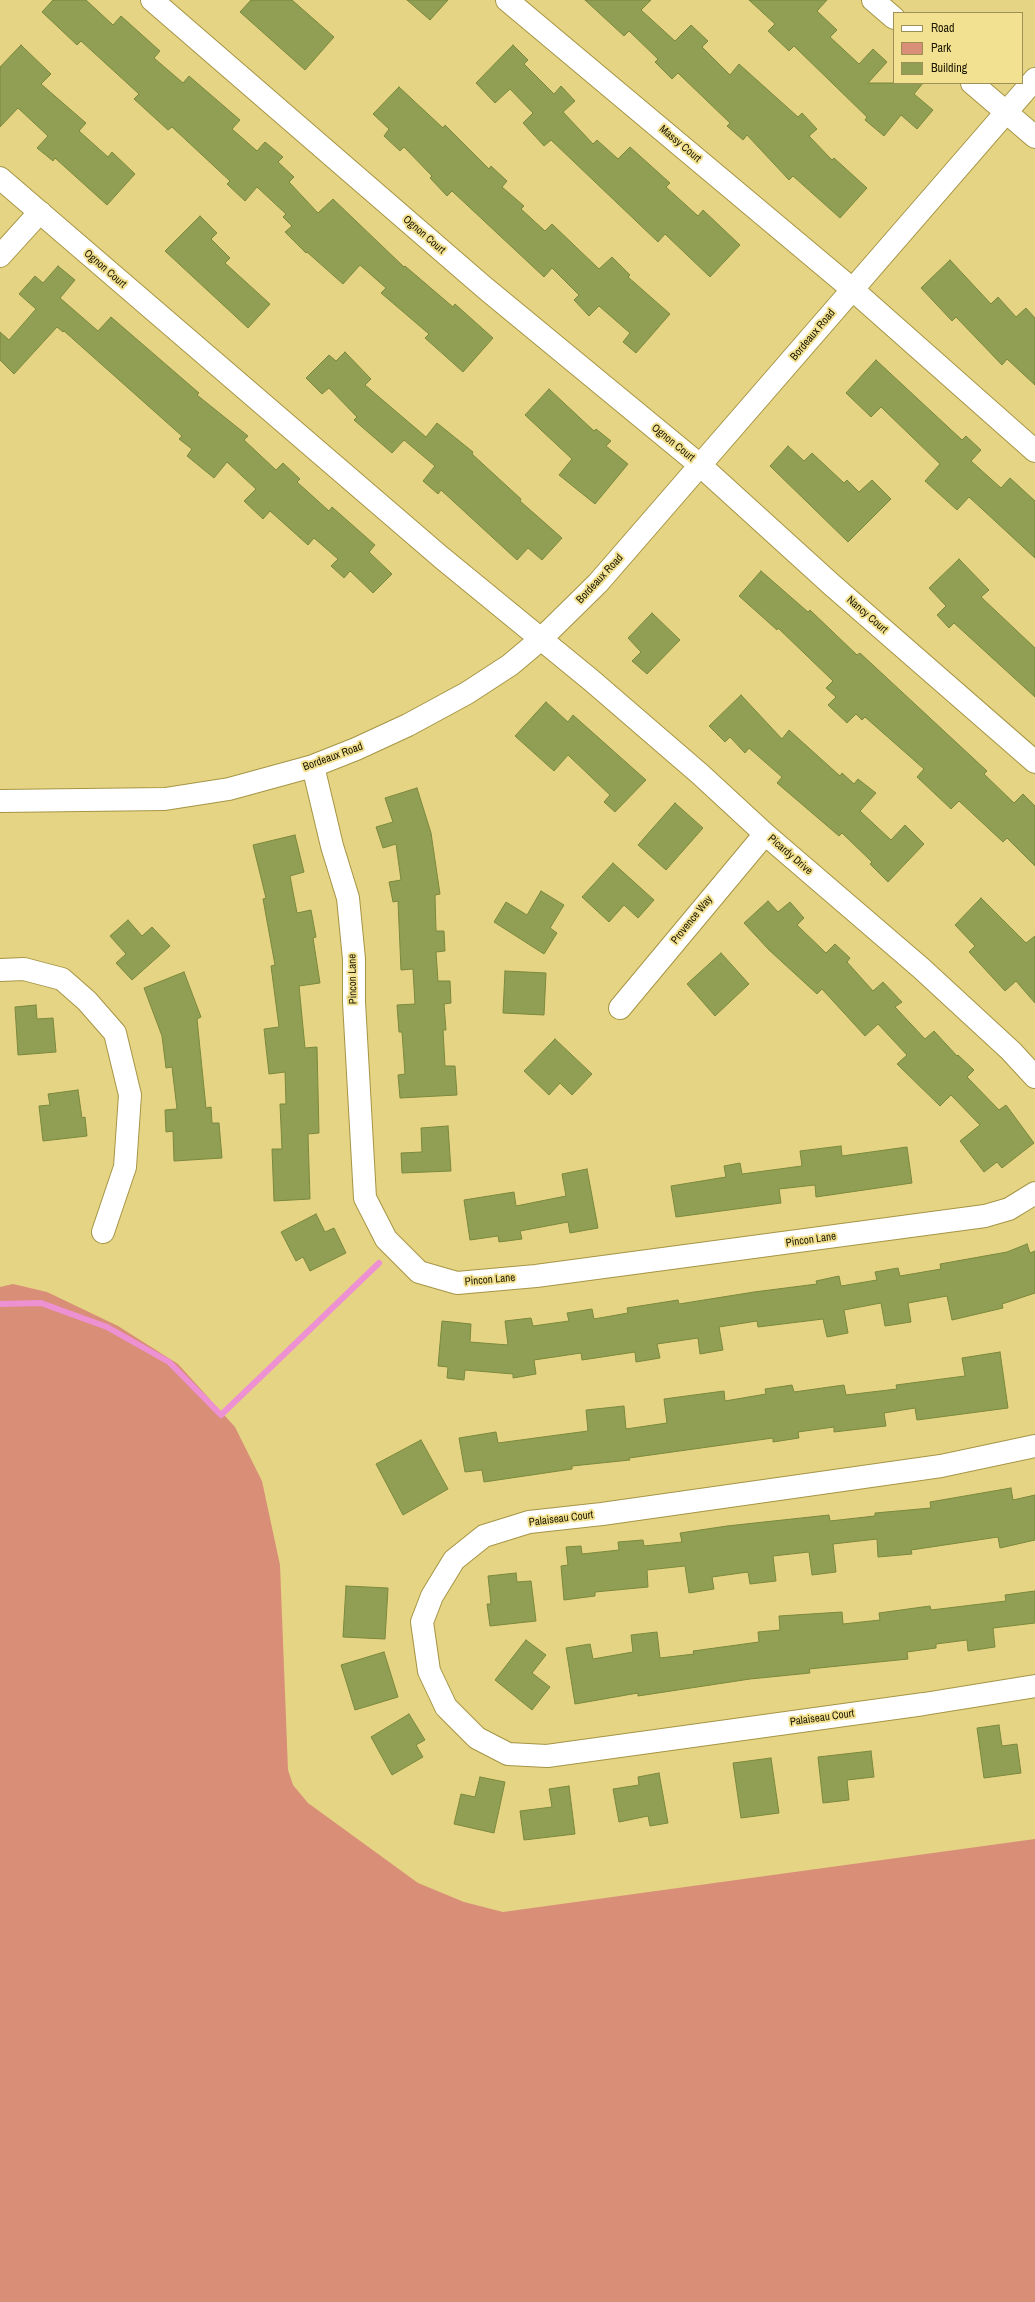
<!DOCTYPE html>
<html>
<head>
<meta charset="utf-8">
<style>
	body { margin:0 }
	#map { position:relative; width:1035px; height:2302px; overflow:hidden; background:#e5d484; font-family:"Archivo Narrow",sans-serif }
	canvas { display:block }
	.legend { position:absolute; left:893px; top:12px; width:130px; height:72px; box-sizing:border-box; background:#f2e191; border:1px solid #9c9057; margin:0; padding:5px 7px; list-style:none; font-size:12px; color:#1c1701 }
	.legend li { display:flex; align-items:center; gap:8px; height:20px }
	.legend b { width:20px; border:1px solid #9c9057 }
</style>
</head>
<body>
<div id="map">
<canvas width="1035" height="2302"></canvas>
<ul class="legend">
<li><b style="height:5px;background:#fff"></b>Road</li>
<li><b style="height:11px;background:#d88e77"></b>Park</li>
<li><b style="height:11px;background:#919f54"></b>Building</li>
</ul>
</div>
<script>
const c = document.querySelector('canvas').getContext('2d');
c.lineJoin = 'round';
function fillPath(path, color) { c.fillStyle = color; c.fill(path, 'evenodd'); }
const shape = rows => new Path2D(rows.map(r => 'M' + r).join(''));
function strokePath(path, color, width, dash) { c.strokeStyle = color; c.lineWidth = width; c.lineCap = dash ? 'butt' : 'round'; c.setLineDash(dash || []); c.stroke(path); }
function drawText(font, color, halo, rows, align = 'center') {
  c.font = font + ' "Archivo Narrow",sans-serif'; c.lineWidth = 4; c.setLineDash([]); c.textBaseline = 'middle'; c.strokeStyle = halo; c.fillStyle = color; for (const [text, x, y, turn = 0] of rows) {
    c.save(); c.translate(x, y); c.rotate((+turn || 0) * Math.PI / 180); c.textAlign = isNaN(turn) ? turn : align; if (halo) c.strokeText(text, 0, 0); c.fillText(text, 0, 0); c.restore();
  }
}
fillPath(shape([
	[13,1284,47,1292,118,1326,178,1364,235,1427,262,1481,280,1565,288,1770,293,1785,308,1803,418,1883,464,1902,503,1912,1035,1839,1035,2302,0,2302,0,1287]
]), '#d88e77');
strokePath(shape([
	[0,1304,41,1303,107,1327,169,1362,221,1415,379,1263]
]), '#ed91d3', 6);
const building = shape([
	[53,0,86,0,113,25,121,16,160,51,154,58,183,83,189,76,240,120,232,129,257,151,265,142,283,157,278,162,294,177,289,182,318,213,333,199,404,267,405,266,453,307,455,304,493,338,463,372,425,338,429,334,381,293,386,288,360,265,343,284,307,252,306,253,285,232,292,226,283,217,286,214,257,187,245,201,227,184,230,181,172,127,168,130,134,99,139,94,81,41,77,45,42,12,53,0],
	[251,0,292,0,334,37,305,70,240,12,251,0],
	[407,0,448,0,430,20,407,0],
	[585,0,651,0,641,10,675,41,691,25,708,41,702,47,730,75,739,64,798,117,802,113,817,129,809,136,832,160,834,158,867,188,840,218,793,176,789,180,747,135,743,140,727,126,730,123,678,73,672,79,655,62,658,59,629,31,624,36,585,0],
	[749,0,827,0,817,11,837,30,830,37,859,64,873,49,887,62,868,83,923,83,914,94,933,110,917,129,901,115,884,136,865,120,867,117,794,46,789,51,768,31,775,24,749,0],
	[21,45,51,74,41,84,86,123,79,131,108,157,112,152,135,174,107,205,55,158,53,161,37,148,48,136,18,108,0,127,0,67,21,45],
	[513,45,528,60,524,64,554,94,561,86,575,101,563,112,593,144,597,140,618,159,630,147,670,183,666,187,698,216,703,210,740,245,710,277,665,234,658,242,551,140,544,146,523,123,533,113,510,89,495,103,476,83,513,45],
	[399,87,443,128,445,125,489,169,491,166,507,181,502,187,524,206,521,209,545,231,552,224,599,269,612,257,630,275,628,277,670,314,636,353,623,342,630,333,599,306,589,316,574,300,579,295,552,268,544,277,452,191,447,196,430,178,432,176,404,147,400,151,384,136,389,129,373,114,399,87],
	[200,216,217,233,211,239,230,258,225,263,270,304,248,328,165,251,200,216],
	[950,260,991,304,998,297,1016,317,1026,308,1035,318,1035,385,1007,359,1002,365,956,317,952,321,921,288,950,260],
	[58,266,75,280,60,298,98,331,111,317,199,393,197,395,248,436,244,440,276,470,283,463,300,479,297,482,329,511,332,507,375,545,369,552,392,574,373,593,350,571,344,578,331,566,338,559,314,538,308,545,270,511,263,519,244,501,256,489,227,462,214,478,187,456,192,449,179,439,182,436,64,331,63,332,57,327,14,374,0,360,0,332,9,340,36,309,19,294,35,276,43,283,58,266],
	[345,352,371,379,365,385,426,437,437,423,473,452,472,454,521,499,520,501,562,538,542,560,528,548,517,560,441,490,438,494,423,481,435,466,404,440,392,453,354,420,357,417,329,388,322,394,306,378,329,355,336,361,345,352],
	[876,360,962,440,966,436,981,450,971,461,1001,488,1010,478,1035,501,1035,558,969,497,957,510,925,481,940,464,881,407,871,417,846,393,876,360],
	[549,389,594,431,596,429,611,441,606,446,628,464,595,504,559,475,572,459,525,415,549,389],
	[788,446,804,461,812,453,844,483,847,480,859,492,872,480,891,499,848,542,770,466,788,446],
	[959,559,989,590,981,597,1035,648,1035,697,954,623,949,628,937,615,946,606,929,588,959,559],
	[761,571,808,612,810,610,857,655,860,653,987,771,984,774,1014,803,1023,794,1035,806,1035,866,1007,838,1003,842,959,801,951,809,917,777,924,769,865,717,862,720,856,714,847,723,828,705,836,697,826,688,833,681,778,628,777,630,739,596,761,571],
	[652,613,680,640,647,674,632,661,641,652,628,638,652,613],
	[741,695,782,739,789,730,840,776,842,773,854,784,858,779,876,793,860,811,891,840,905,825,924,844,888,882,870,864,872,862,842,833,839,836,777,783,782,777,749,748,745,753,730,737,725,742,709,726,741,695],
	[546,702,568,722,573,715,646,780,615,812,604,802,610,795,568,755,554,771,515,736,546,702],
	[417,788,431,833,440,894,435,895,436,931,444,931,445,951,436,952,438,981,450,981,451,1003,444,1004,446,1030,443,1030,445,1066,455,1066,457,1095,400,1098,398,1075,405,1074,402,1032,399,1032,397,1005,415,1004,413,969,401,970,398,901,393,902,389,882,401,880,396,844,383,848,376,827,393,822,385,798,417,788],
	[675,803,703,828,666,870,638,845,675,803],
	[295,835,304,872,290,876,297,913,311,910,316,937,313,938,320,983,299,986,305,1048,317,1047,319,1133,308,1134,310,1199,274,1201,272,1149,282,1149,280,1104,286,1104,285,1072,269,1074,264,1029,279,1027,271,966,275,965,263,899,266,898,253,845,295,835],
	[613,863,654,900,638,918,624,905,609,922,582,897,613,863],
	[541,891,564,905,550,928,557,933,544,954,494,922,506,902,527,915,541,891],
	[981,898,1026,943,1035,936,1035,1003,1016,981,1005,991,969,952,975,946,955,925,981,898],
	[768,901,778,912,790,902,804,918,797,925,826,953,835,944,850,958,847,962,873,991,883,982,902,1002,895,1007,925,1039,934,1031,957,1056,958,1055,974,1070,967,1077,999,1110,1006,1105,1034,1143,1002,1168,997,1162,984,1172,960,1141,980,1125,951,1095,940,1106,897,1064,907,1055,878,1024,865,1036,822,989,817,994,769,950,744,923,768,901],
	[128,920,142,936,152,927,170,946,132,980,116,963,126,954,110,936,128,920],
	[721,953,749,984,715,1016,687,984,721,953],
	[505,971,546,973,544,1015,503,1013,505,971],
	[184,972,201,1017,197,1019,206,1108,211,1107,212,1123,219,1123,222,1158,174,1161,173,1131,166,1132,165,1110,177,1109,172,1067,166,1068,162,1036,144,988,184,972],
	[36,1005,37,1019,53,1018,56,1052,18,1055,15,1007,36,1005],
	[555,1039,592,1074,572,1095,560,1083,549,1095,524,1071,555,1039],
	[78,1090,82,1118,85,1117,87,1136,43,1141,39,1106,50,1105,48,1094,78,1090],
	[448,1126,451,1171,402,1173,401,1153,422,1152,421,1128,448,1126],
	[841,1146,842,1156,907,1147,912,1183,816,1197,815,1185,779,1189,781,1203,676,1217,671,1186,726,1177,724,1166,740,1163,742,1174,802,1166,800,1151,841,1146],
	[587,1169,598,1228,570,1233,568,1222,520,1231,522,1239,499,1242,498,1236,470,1240,464,1200,514,1192,516,1206,566,1196,562,1174,587,1169],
	[316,1214,325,1232,334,1228,346,1253,310,1271,303,1257,296,1261,281,1232,316,1214],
	[1027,1244,1030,1253,1035,1251,1035,1293,1002,1304,1003,1308,952,1320,947,1296,908,1303,911,1322,885,1326,881,1303,844,1310,848,1333,827,1337,823,1319,758,1327,757,1321,719,1327,723,1350,700,1354,698,1338,657,1344,660,1358,636,1362,635,1352,582,1360,581,1353,534,1360,536,1374,513,1378,513,1374,465,1370,464,1380,447,1378,448,1367,438,1366,442,1321,471,1324,470,1342,508,1345,505,1321,531,1318,533,1326,569,1321,567,1313,592,1309,594,1319,628,1313,627,1308,678,1300,679,1304,754,1292,817,1284,816,1281,839,1276,841,1286,877,1280,875,1272,898,1268,900,1276,941,1269,940,1264,1007,1252,1027,1244],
	[1000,1352,1008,1408,917,1420,915,1408,884,1413,886,1426,834,1432,834,1427,798,1432,799,1438,773,1442,773,1438,629,1458,630,1460,572,1466,572,1469,484,1482,482,1470,465,1472,459,1438,496,1432,498,1443,588,1431,586,1410,624,1406,626,1429,667,1423,664,1399,724,1391,725,1401,766,1394,765,1389,792,1385,794,1392,844,1385,846,1395,897,1389,896,1385,965,1376,962,1358,1000,1352],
	[421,1440,448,1489,403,1515,376,1464,421,1440],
	[1011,1488,1013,1500,1035,1495,1035,1540,1000,1548,998,1537,911,1550,912,1554,878,1557,877,1539,833,1544,836,1572,812,1575,809,1552,773,1556,776,1581,750,1584,748,1572,712,1577,714,1589,689,1593,685,1566,647,1570,648,1587,595,1592,595,1596,564,1600,561,1566,568,1565,566,1547,581,1546,582,1554,619,1550,618,1542,643,1540,644,1546,682,1542,680,1533,727,1526,829,1515,830,1521,875,1516,875,1513,931,1508,930,1502,1011,1488],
	[516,1573,517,1582,531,1581,536,1621,490,1626,487,1604,491,1604,488,1576,516,1573],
	[346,1586,388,1588,385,1639,343,1637,346,1586],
	[1035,1591,1035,1623,993,1628,995,1647,968,1651,967,1640,936,1644,936,1648,907,1652,908,1659,809,1669,810,1673,750,1679,638,1696,638,1693,575,1704,566,1648,590,1644,593,1659,633,1652,631,1635,657,1632,660,1658,694,1654,693,1651,759,1642,758,1632,780,1630,779,1616,842,1612,843,1624,880,1620,879,1613,930,1606,931,1610,1006,1601,1005,1595,1035,1591],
	[526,1640,546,1655,532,1673,550,1687,532,1710,495,1680,526,1640],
	[384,1652,398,1697,355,1710,341,1665,384,1652],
	[409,1714,425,1740,416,1745,423,1757,392,1775,371,1737,409,1714],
	[999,1725,1002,1746,1017,1744,1021,1773,984,1778,977,1728,999,1725],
	[871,1751,874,1777,847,1780,849,1800,823,1803,818,1757,871,1751],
	[771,1758,779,1813,741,1818,733,1763,771,1758],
	[659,1773,668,1823,650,1826,648,1816,619,1822,613,1789,639,1785,638,1777,659,1773],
	[480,1777,505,1782,494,1833,454,1824,461,1794,475,1797,480,1777],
	[569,1786,575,1834,524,1840,520,1811,552,1807,549,1789,569,1786]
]);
fillPath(building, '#919f54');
strokePath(building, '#7b883c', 1);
const minor = shape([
	[152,0,485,288,701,466,832,585,1035,762],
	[507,0,852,289,1035,451],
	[873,0,894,18],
	[972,83,1035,137],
	[0,178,442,558,591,680,700,774,765,834,921,968,1011,1051,1035,1077],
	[0,256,40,212],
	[313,766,332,846,348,898,354,959,354,1002,365,1198,386,1239,419,1272,457,1283,536,1276,985,1216,1009,1209,1035,1193],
	[0,801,165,799,229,789,313,766,356,749,408,725,467,693,510,665,541,639,598,583,1035,79],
	[0,970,24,969,62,979,87,1001,115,1033,130,1095,125,1167,103,1232],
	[620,1008,765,834],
	[1035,1446,941,1466,602,1514,529,1522,484,1536,454,1560,432,1596,422,1622,429,1671,446,1707,477,1738,508,1754,547,1756,924,1704,1035,1686]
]);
strokePath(minor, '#a59545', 24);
strokePath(minor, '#fff', 22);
drawText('11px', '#1c1701', '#f2e191', [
	["Massy Court",680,144,40],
	["Ognon Court",424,235,41],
	["Ognon Court",105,269,41],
	["Bordeaux Road",813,335,-50],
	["Ognon Court",673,443,39],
	["Bordeaux Road",600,579,-47],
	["Nancy Court",867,615,41],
	["Bordeaux Road",333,757,-20],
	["Picardy Drive",790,855,41],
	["Provence Way",692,920,-51],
	["Pincon Lane",353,979,-91],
	["Pincon Lane",811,1240,-8],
	["Pincon Lane",490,1280,-5],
	["Palaiseau Court",561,1519,-7],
	["Palaiseau Court",822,1718,-8]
]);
</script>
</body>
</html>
